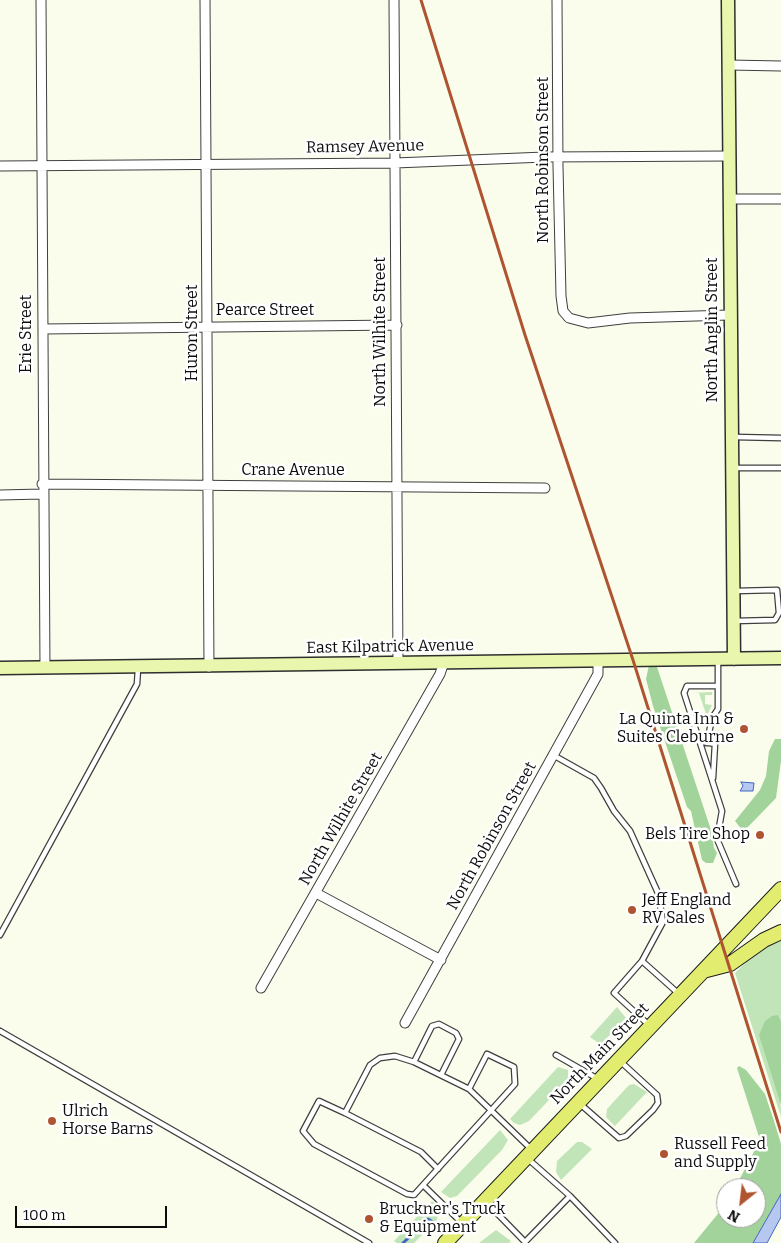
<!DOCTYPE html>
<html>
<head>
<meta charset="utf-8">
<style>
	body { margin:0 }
	#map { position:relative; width:781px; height:1243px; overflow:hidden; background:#fbfdec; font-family:Bitter,serif }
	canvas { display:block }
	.north { position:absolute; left:716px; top:1178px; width:50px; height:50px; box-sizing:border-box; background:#fff; border:1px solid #9e9e9e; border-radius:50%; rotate:209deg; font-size:14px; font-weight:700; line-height:20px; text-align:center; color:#0c0c0c }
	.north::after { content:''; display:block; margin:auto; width:18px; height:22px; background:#af5431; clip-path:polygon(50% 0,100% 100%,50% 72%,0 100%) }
	.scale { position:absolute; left:15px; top:1206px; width:152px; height:22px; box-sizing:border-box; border:2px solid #0c0c0c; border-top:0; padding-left:6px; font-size:15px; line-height:18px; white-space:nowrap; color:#0c0c0c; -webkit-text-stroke:4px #fff; paint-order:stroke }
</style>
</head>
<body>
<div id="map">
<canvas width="781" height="1243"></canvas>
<div class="north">N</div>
<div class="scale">100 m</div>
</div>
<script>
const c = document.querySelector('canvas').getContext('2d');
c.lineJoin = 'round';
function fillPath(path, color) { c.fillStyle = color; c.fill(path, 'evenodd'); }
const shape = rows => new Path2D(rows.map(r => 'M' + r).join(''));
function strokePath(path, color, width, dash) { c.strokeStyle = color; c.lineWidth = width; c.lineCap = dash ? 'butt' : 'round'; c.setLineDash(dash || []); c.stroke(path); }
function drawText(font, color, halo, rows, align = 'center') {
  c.font = font + ' Bitter,serif'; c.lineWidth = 5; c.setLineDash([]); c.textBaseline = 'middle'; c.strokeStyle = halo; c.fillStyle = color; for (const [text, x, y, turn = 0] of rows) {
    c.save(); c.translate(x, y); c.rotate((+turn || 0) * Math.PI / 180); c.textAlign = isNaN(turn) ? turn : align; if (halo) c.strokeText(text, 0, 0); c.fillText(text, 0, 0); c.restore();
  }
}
fillPath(shape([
	[712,692,712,695,705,695,705,704,712,705,702,726,698,717,706,714,699,693,691,693],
	[776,940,781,940,781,1021,778,1015,781,1117,735,973,757,951],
	[617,1007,626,1018,602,1043,597,1042,590,1037],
	[558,1067,568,1070,568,1080,529,1121,520,1125,514,1123,510,1119],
	[634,1084,647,1092,615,1126,606,1117,607,1109,629,1085],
	[500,1130,508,1140,502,1150,457,1196,450,1198,441,1192],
	[577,1142,582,1142,592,1149,561,1180,556,1172,557,1161],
	[432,1201,439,1208,437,1220,414,1243,397,1243,394,1241],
	[496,1230,511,1241,509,1243,479,1243]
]), '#c2e4b9');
fillPath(shape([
	[649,665,657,667,711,830,714,848,717,853,713,863,706,863,702,860,691,811,687,807,653,706,646,679],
	[775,739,781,739,781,761,776,798,746,829,742,830,735,821,760,790,766,776,769,751],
	[778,1015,781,1021,781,1105,759,1035,765,1021,772,1016],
	[739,1066,746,1070,765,1094,774,1121,781,1144,781,1194,753,1243,694,1243,726,1204,726,1218,756,1218,756,1188,735,1188,760,1140,737,1068]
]), '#a2d39a');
const water = shape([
	[741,782,754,783,753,791,740,791,743,786,741,782],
	[781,1194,781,1217,767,1243,753,1243,781,1194]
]);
fillPath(water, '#b6c7f0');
strokePath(water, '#4366c0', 1);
strokePath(shape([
	[403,1243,428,1219,433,1222]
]), '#4366c0', 3);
const lane = shape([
	[735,437,781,438],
	[735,468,781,468],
	[734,621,775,620,779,613,777,590,735,591],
	[718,661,718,686,687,686,684,693,722,811,717,839,736,884],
	[699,741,715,744,713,778],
	[707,743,712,718,718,709,718,686],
	[553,755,594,778,601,788,614,811,630,831,658,893,663,922,642,961,614,993,650,1026],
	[0,935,137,684,138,669],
	[642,961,679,994],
	[0,1031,369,1243],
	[556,1055,598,1079],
	[414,1062,395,1056,380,1058,370,1065,345,1113,319,1101,303,1131,314,1144,407,1194,414,1195,423,1185],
	[441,1075,459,1039,456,1033,439,1024,432,1026,414,1062,469,1089,487,1054,514,1067,515,1084,423,1185,462,1223],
	[469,1089,531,1149],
	[579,1103,619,1138,626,1136,653,1110,658,1103,657,1095,621,1062],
	[345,1113,421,1152,438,1169],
	[527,1158,570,1196,615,1243],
	[487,1203,525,1242],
	[525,1242,570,1196]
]);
const street = shape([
	[41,0,45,668],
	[205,0,209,667],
	[394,0,398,663],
	[557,0,558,166,561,296,563,311,569,318,588,323,630,318,729,315],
	[729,65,781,66],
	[0,166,395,163,545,157,729,156],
	[729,199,781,199],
	[43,329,397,325],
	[42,484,545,488],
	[0,495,42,494],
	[316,893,441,960],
	[261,988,440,674,444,662],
	[405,1023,598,674,598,661]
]);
const secondary = shape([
	[728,0,734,659],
	[0,668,781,658]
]);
const primary = shape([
	[703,971,730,964,764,940,781,932],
	[445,1243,781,889]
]);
strokePath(lane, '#3f3f3f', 7);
strokePath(street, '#3f3f3f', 11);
strokePath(secondary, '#2e2e2e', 15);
strokePath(primary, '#1d1d1d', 16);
strokePath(lane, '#fff', 4.5);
strokePath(street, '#fff', 9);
strokePath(secondary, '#e8f7ad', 12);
strokePath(primary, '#e2ec6e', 14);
strokePath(shape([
	[421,0,525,335,633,660,781,1132]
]), '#af5431', 3);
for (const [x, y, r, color] of [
	[744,729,5,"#af5431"],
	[760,835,5,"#af5431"],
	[632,910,5,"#af5431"],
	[52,1121,5,"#af5431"],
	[664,1154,5,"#af5431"],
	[369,1219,5,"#af5431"]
]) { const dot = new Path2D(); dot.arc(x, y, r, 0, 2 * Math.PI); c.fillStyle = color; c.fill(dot); strokePath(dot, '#fff', 2); }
drawText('16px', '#0c0c0c', '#fff', [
	["Ramsey Avenue",365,147,-1],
	["North Robinson Street",544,160,-90],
	["Pearce Street",265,311],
	["North Anglin Street",713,330,-90],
	["North Wilhite Street",381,332,-90],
	["Huron Street",193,333,-90],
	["Erie Street",27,334,-90],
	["Crane Avenue",293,471],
	["East Kilpatrick Avenue",390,647,-1],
	["North Wilhite Street",341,819,-60],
	["North Robinson Street",492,836,-61],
	["North Main Street",600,1054,-46]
]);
drawText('16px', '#0c0c0c', '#fff', [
	["La Quinta Inn &",734,720,"right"],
	["Suites Cleburne",734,738,"right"],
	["Bels Tire Shop",750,835,"right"],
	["Jeff England",642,901],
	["RV Sales",642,919],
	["Ulrich",62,1112],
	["Horse Barns",62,1130],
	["Russell Feed",674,1145],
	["and Supply",674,1163],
	["Bruckner's Truck",379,1210],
	["& Equipment",379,1228]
], 'left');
</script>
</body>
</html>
